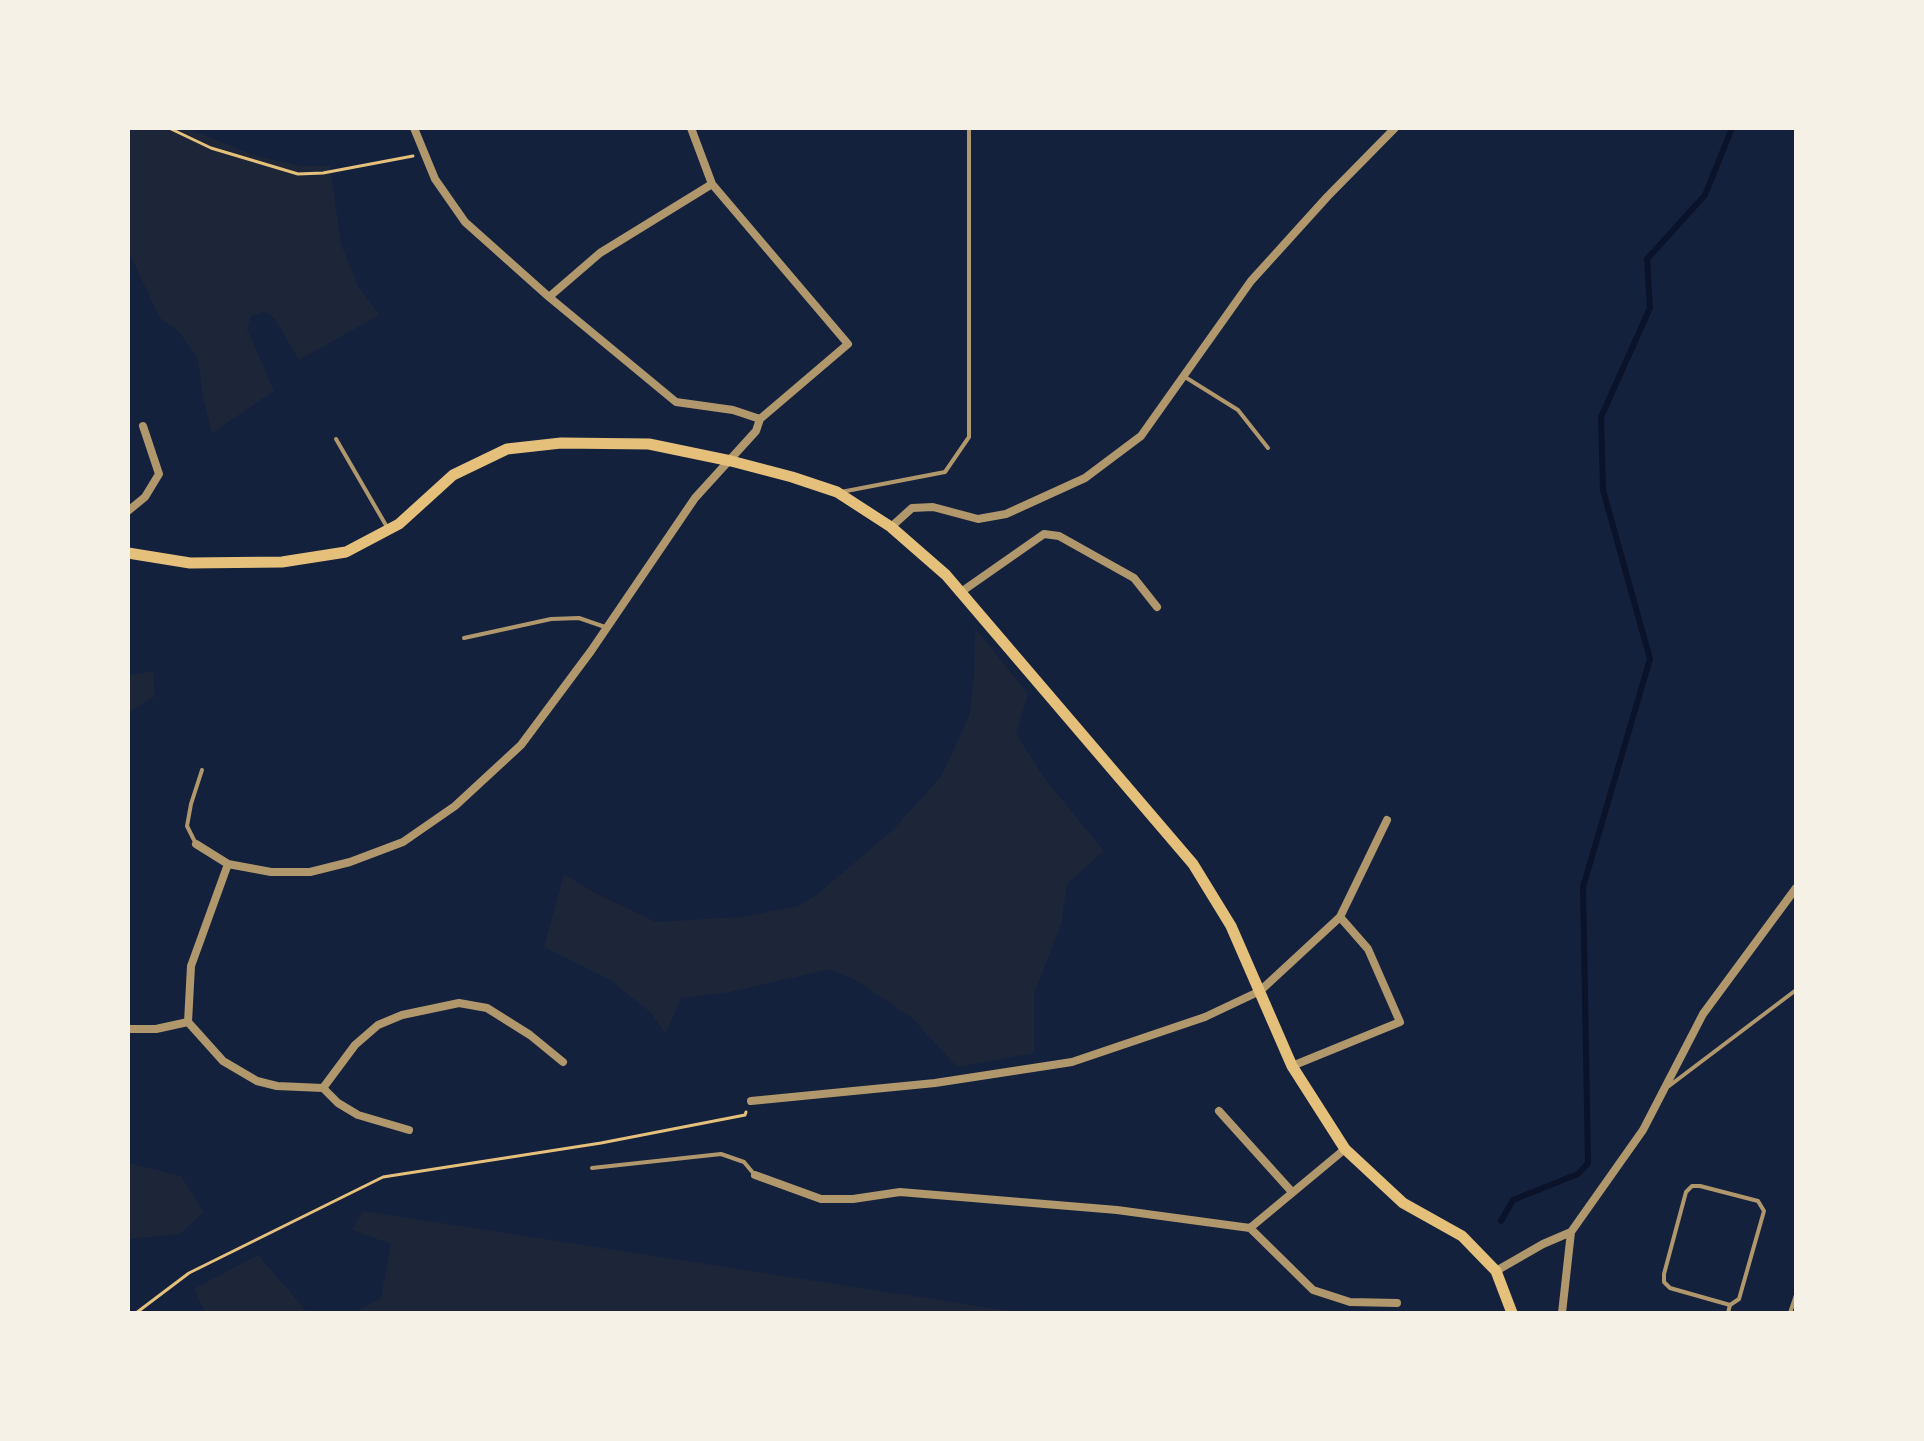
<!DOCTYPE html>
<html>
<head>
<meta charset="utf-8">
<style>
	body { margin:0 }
	#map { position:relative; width:1924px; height:1441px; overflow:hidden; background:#14213d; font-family:Lora,serif }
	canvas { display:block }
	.frame { position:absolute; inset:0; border:130px solid #f6f1e7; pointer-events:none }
</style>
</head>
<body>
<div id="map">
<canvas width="1924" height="1441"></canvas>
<div class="frame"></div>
</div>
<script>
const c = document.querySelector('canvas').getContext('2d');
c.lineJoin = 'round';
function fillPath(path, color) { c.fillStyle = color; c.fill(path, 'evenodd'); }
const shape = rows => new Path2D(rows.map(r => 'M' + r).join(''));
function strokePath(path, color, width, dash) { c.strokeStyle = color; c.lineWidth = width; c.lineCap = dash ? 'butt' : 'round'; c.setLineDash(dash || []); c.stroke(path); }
fillPath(shape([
	[128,128,186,128,257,156,300,166,330,166,341,244,358,286,379,315,299,360,275,319,265,311,251,316,247,329,274,391,212,433,203,398,198,359,179,332,160,318,128,251],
	[975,628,1028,694,1016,734,1045,779,1104,851,1067,884,1061,924,1034,994,1034,1053,957,1067,912,1018,855,980,830,969,730,992,681,998,666,1034,651,1013,612,981,544,947,564,874,595,893,656,922,740,917,799,906,819,893,894,829,942,775,969,716,974,678],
	[153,671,155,696,128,713,128,676],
	[128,1163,181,1176,204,1212,180,1234,128,1239],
	[363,1211,1023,1313,354,1313,381,1298,391,1244,352,1230],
	[258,1255,308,1313,205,1313,194,1289]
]), '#1d2539');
strokePath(shape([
	[1501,1221,1513,1200,1578,1174,1588,1163,1583,887,1650,659,1603,490,1601,417,1650,308,1647,259,1705,195,1732,128]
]), '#0b132b', 6);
strokePath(shape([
	[169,128,211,148,298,174,323,173,413,156],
	[136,1313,189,1273,383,1177,601,1143,745,1115,746,1112]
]), '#e5c07b', 3);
strokePath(shape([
	[1185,377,1238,410,1268,448],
	[336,439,387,527],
	[841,492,945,472,969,437,969,128],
	[464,638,551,619,579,618,605,627],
	[195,842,187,826,191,804,202,770],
	[1669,1086,1796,990],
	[592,1168,721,1154,744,1162,754,1174],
	[1728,1313,1730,1305,1739,1299,1764,1211,1758,1201,1700,1186,1692,1186,1686,1192,1664,1274,1664,1282,1670,1288,1730,1305],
	[1790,1313,1796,1295]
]), '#b1986c', 4);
strokePath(shape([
	[691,128,712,184,848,344,760,419],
	[549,297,600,253,712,184],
	[128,511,145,497,159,474,143,426],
	[891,527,912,508,933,507,978,519,1006,514,1085,478,1141,436,1251,281,1328,196,1395,128],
	[961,592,1044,534,1059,536,1134,578,1157,607],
	[196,844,228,864,271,872,310,872,350,862,403,842,455,806,521,745,591,651,695,498,756,431,760,419,733,410,676,402,549,297,465,222,435,179,414,128],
	[228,864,191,966,188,1022,223,1061,257,1081,277,1086,323,1088,338,1103,358,1115,409,1130],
	[128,1029,156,1029,188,1022],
	[1292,1066,1400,1022,1368,949,1340,917],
	[323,1088,355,1045,378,1025,402,1015,459,1003,487,1008,530,1035,563,1062],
	[751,1101,935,1083,1072,1062,1205,1017,1260,991,1340,917,1387,820],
	[1219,1111,1292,1192],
	[755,1175,821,1199,853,1199,900,1192,1117,1210,1250,1228,1313,1290,1350,1302,1397,1303],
	[1250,1228,1345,1149],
	[1496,1271,1543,1244,1571,1232,1643,1130,1703,1014,1796,888],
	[1562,1313,1571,1232]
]), '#b1986c', 8);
strokePath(shape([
	[128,553,190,563,282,562,346,552,399,524,453,475,507,449,561,443,649,444,731,461,792,477,837,492,891,527,946,575,1193,864,1231,926,1292,1066,1345,1149,1403,1203,1462,1236,1496,1271,1512,1313]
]), '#e5c07b', 11);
</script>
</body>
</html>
